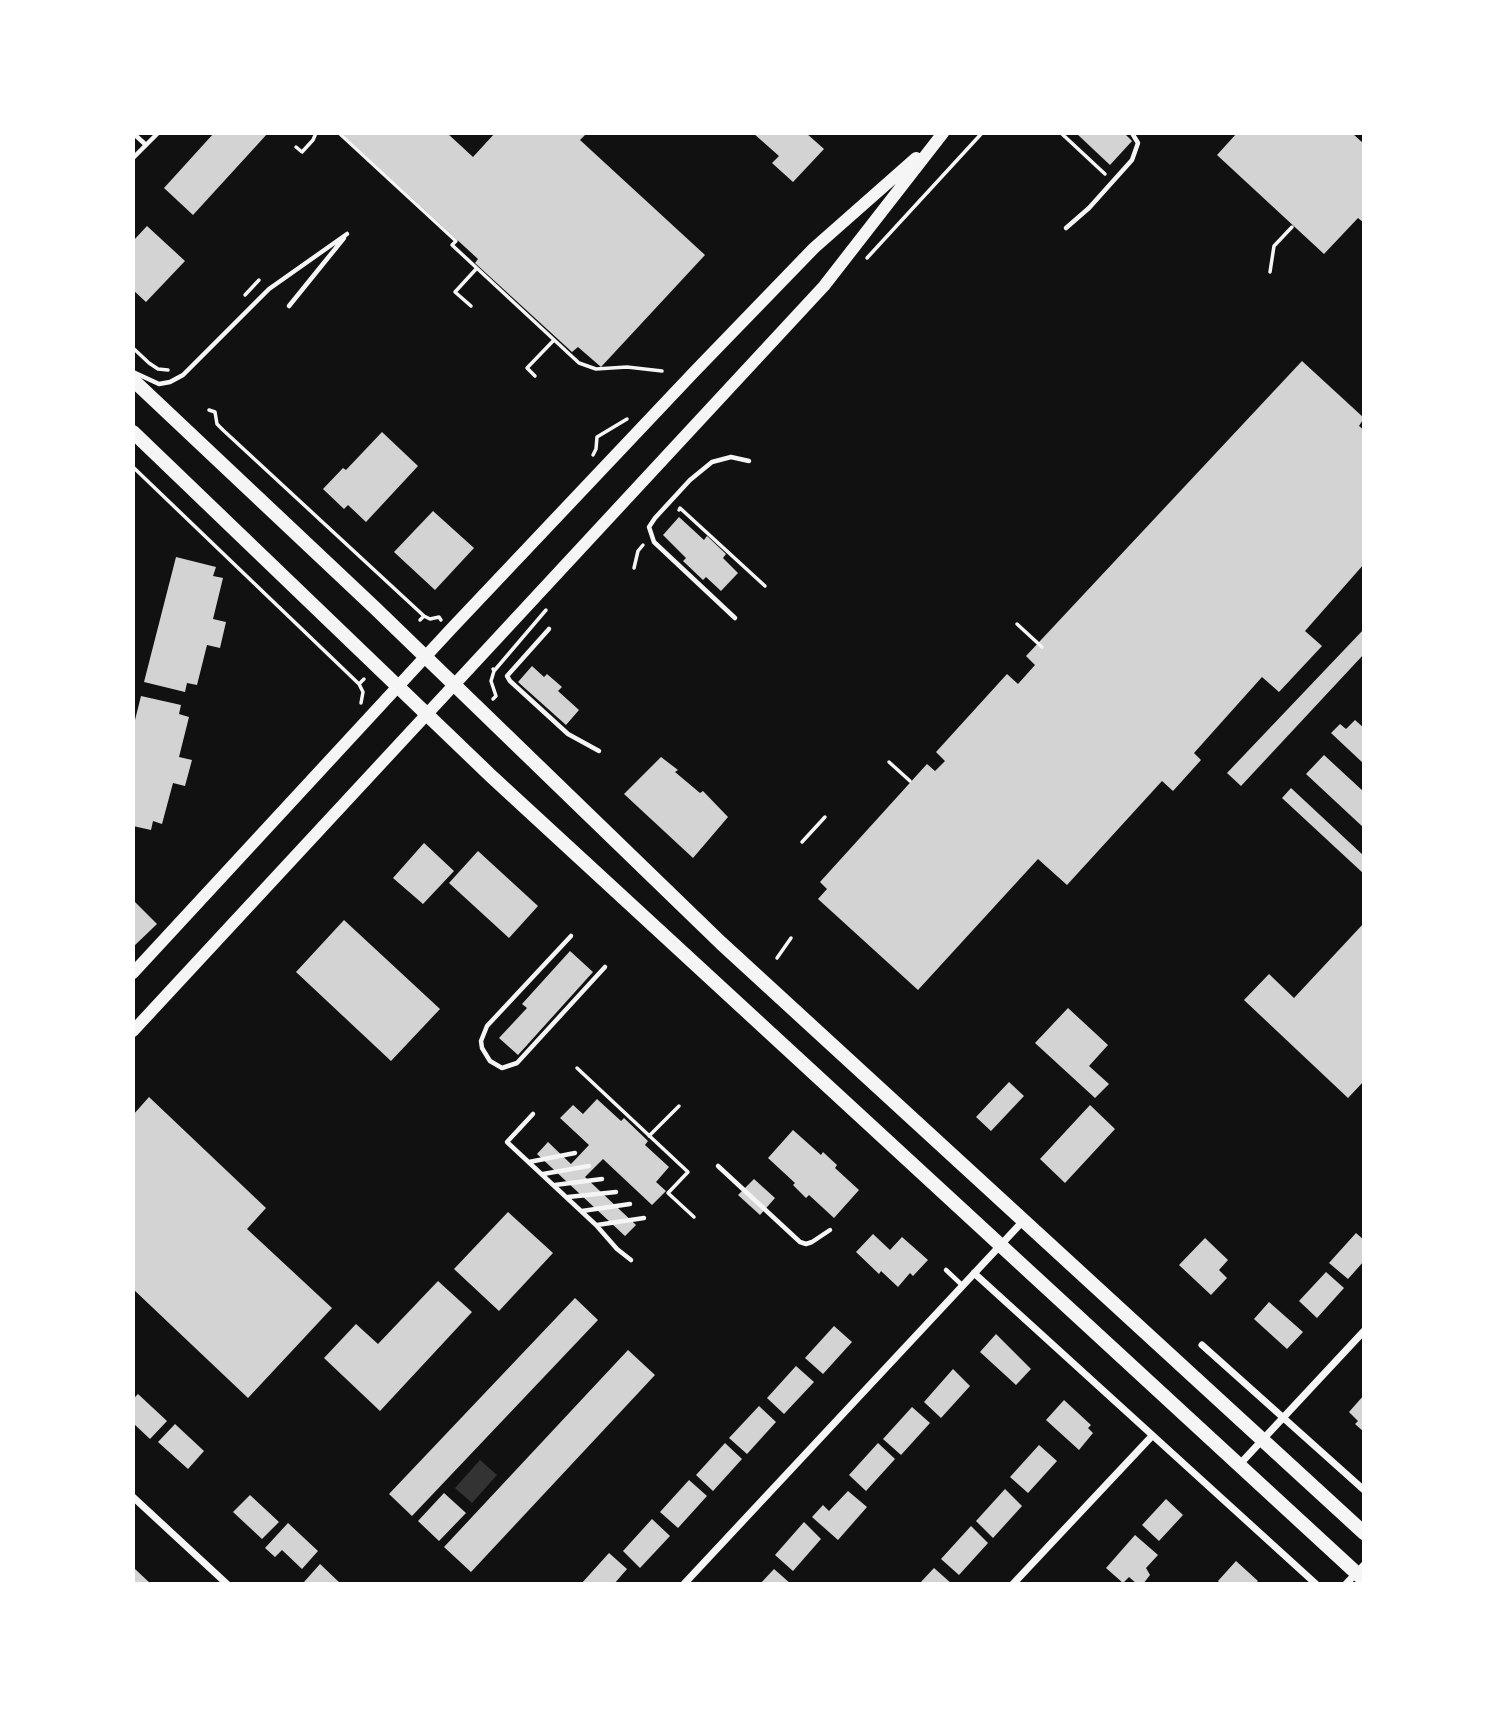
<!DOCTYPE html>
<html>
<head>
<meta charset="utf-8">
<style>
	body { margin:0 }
	#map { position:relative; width:1497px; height:1717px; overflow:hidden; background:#111; font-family:Mulish,sans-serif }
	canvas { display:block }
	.frame { position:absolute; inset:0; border:135px solid #fff; pointer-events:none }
</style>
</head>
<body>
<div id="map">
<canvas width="1497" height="1717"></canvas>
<div class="frame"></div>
</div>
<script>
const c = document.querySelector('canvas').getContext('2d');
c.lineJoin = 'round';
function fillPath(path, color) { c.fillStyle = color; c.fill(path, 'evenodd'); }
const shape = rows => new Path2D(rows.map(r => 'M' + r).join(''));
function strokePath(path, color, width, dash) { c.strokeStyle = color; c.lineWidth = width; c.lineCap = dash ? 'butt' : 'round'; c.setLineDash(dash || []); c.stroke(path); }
fillPath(shape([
	[480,1460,497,1475,472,1503,455,1488]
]), '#333');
fillPath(shape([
	[214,133,268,133,193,215,164,188],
	[341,133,447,133,473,157,495,133,583,133,585,135,580,140,705,255,601,367,578,347,572,352,475,263,478,259],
	[753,133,806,133,824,149,793,182,772,163,779,156],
	[1076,133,1124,133,1132,141,1110,165],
	[1237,133,1352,133,1364,144,1364,223,1358,218,1324,254,1217,155],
	[147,226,185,261,146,302,133,290,133,241],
	[1302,361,1364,418,1359,426,1364,430,1364,564,1305,631,1322,646,1279,692,1262,677,1194,753,1201,760,1173,791,1162,781,1067,885,1038,859,918,990,818,899,827,889,820,882,927,764,935,771,945,761,936,752,1007,674,1018,684,1035,665,1026,656],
	[382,432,418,466,366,522,348,505,344,509,323,489,343,468,346,470],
	[433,511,474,548,435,590,394,552],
	[679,517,704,540,707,536,726,554,723,558,738,573,721,591,706,577,703,580,683,561,686,558,663,535],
	[176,557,216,567,213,576,223,578,213,619,226,622,220,648,207,645,197,685,187,683,185,692,144,682],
	[1364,629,1364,654,1241,786,1227,773],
	[532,666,544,677,547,674,562,687,558,691,579,710,566,725,518,682],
	[141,696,181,705,179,714,189,717,179,757,192,760,185,786,173,783,162,824,153,821,151,830,133,826,133,728],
	[1355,720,1364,728,1364,764,1331,733,1340,724,1346,729],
	[1324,755,1364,792,1364,828,1306,774],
	[661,757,678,770,675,772,700,793,703,791,728,817,693,858,624,794],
	[1291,788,1364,856,1364,874,1282,798],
	[424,843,454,871,423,904,393,878],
	[478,851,538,906,509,938,449,883],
	[133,900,157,924,133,947],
	[344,920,440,1009,391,1061,296,972],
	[1364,923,1364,1081,1348,1098,1244,1000,1269,974,1294,998],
	[570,951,593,972,518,1055,499,1038,527,1008,522,1004],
	[1068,1008,1108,1045,1089,1066,1109,1084,1095,1098,1035,1043],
	[1009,1082,1024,1096,991,1131,976,1117],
	[149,1097,266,1208,247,1229,332,1308,248,1398,133,1289,133,1115],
	[597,1099,621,1121,624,1118,648,1141,645,1145,669,1167,656,1182,666,1191,652,1205,603,1159,585,1177,636,1225,625,1236,537,1154,548,1142,571,1164,589,1145,560,1118,573,1105,583,1114],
	[1090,1105,1115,1129,1065,1183,1040,1159],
	[793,1130,821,1155,823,1152,837,1165,835,1168,859,1190,834,1218,809,1195,806,1198,793,1185,795,1183,768,1158],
	[754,1179,775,1198,760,1215,738,1195],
	[508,1212,553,1253,499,1311,454,1269],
	[1356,1233,1364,1240,1364,1261,1348,1279,1329,1263],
	[873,1234,890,1250,902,1237,928,1260,913,1276,910,1273,898,1287,881,1271,879,1274,856,1252],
	[1205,1238,1228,1260,1219,1270,1227,1278,1211,1295,1179,1265],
	[1326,1272,1344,1288,1317,1318,1299,1301],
	[438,1281,472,1312,380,1411,324,1358,356,1324,378,1344],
	[575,1298,598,1320,412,1516,389,1494],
	[1269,1302,1303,1332,1287,1349,1254,1319],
	[834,1326,852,1342,823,1374,805,1358],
	[996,1334,1031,1369,1016,1385,980,1352],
	[628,1350,655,1375,471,1572,444,1547],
	[796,1366,814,1382,784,1414,767,1398],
	[953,1369,970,1386,941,1418,924,1402],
	[138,1394,167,1421,150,1439,133,1423,133,1399],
	[1364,1395,1364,1432,1355,1424,1358,1421,1349,1412],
	[1064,1400,1091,1425,1088,1428,1093,1433,1079,1450,1046,1420],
	[759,1406,776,1422,747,1454,729,1438],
	[912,1407,930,1423,901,1455,883,1439],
	[175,1424,204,1451,188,1469,158,1442],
	[725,1443,742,1459,713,1491,696,1475],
	[878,1443,895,1459,866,1491,849,1475],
	[1039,1445,1057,1461,1028,1493,1010,1477],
	[689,1480,707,1496,678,1528,660,1512],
	[1005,1489,1022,1506,993,1538,976,1521],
	[848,1491,867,1507,838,1540,812,1517,823,1505,829,1511],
	[444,1493,466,1513,439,1541,418,1521],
	[250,1495,279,1522,262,1539,233,1512],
	[1166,1499,1183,1515,1159,1541,1142,1525],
	[652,1519,670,1536,640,1568,623,1551],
	[804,1522,821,1539,793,1571,775,1555],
	[288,1523,318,1551,302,1569,282,1550,275,1557,265,1548],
	[971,1526,988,1543,959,1575,941,1559],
	[1135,1535,1158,1555,1146,1568,1150,1575,1143,1584,1137,1584,1129,1577,1123,1583,1106,1568],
	[609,1553,627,1569,614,1584,581,1584],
	[1236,1561,1258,1581,1255,1584,1221,1584,1218,1581],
	[320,1564,341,1584,306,1584,304,1582],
	[934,1568,952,1584,919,1584],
	[135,1569,151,1584,133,1584],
	[774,1569,791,1584,760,1584]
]), '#d3d3d3');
strokePath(shape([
	[339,133,456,241,452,245,579,363,596,369,627,367,662,371],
	[1061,133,1105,174],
	[296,147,302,152,313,140,316,133],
	[867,258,982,133],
	[1270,272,1274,246,1292,227],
	[245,295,259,280],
	[471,306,455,292,477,268],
	[133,348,149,363,158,369,168,370],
	[535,376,527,368,554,340],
	[209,410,215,412,217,424,223,430,424,616],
	[593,455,596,449,597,437,627,419],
	[133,467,359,684,363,692,361,703],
	[679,510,680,508,765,586],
	[634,568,638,551,643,545],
	[420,620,424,616,430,619,439,617,441,620],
	[1017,624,1042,647],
	[493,669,494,671,491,681,496,696,493,699],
	[494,671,546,610],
	[359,684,364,679],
	[889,762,910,781],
	[802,842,825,817],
	[777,958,791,938],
	[577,1068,688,1172,668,1193,694,1217],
	[649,1136,679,1106]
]), '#f5f5f5', 3.5);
strokePath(shape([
	[133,133,146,145],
	[133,158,158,133],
	[1066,228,1089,208,1132,160,1138,143,1132,133],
	[289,306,344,238],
	[133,372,159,384,170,382,183,375,269,289,347,234],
	[735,618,654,542,649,527,655,518,690,480,712,462,731,457,749,461],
	[549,629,507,676,510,681,568,734,599,751],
	[571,936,487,1026,481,1041,482,1048,490,1061,502,1068,517,1063,605,967],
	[533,1114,507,1142,596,1225,617,1249,631,1260],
	[529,1162,575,1153],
	[718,1166,800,1242,806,1244,812,1242,830,1230],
	[543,1174,589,1166],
	[555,1185,602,1179],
	[568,1197,616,1192],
	[582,1211,630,1204],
	[597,1225,644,1218],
	[946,1270,963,1286]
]), '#f5f5f5', 4.5);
strokePath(shape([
	[974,1273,1316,1584],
	[1202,1345,1364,1490],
	[1239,1465,1364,1331],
	[133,1497,227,1584],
	[684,1584,1024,1220],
	[1013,1584,1152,1436],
	[1346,1584,1364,1565]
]), '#f5f5f5', 7);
strokePath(shape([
	[133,973,451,629,695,371,814,248,916,158],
	[133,1031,824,286,943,133]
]), '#f5f5f5', 12);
strokePath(shape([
	[133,380,376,609,721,943,1364,1533],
	[133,432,491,776,1364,1580]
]), '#f5f5f5', 14);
</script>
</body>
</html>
